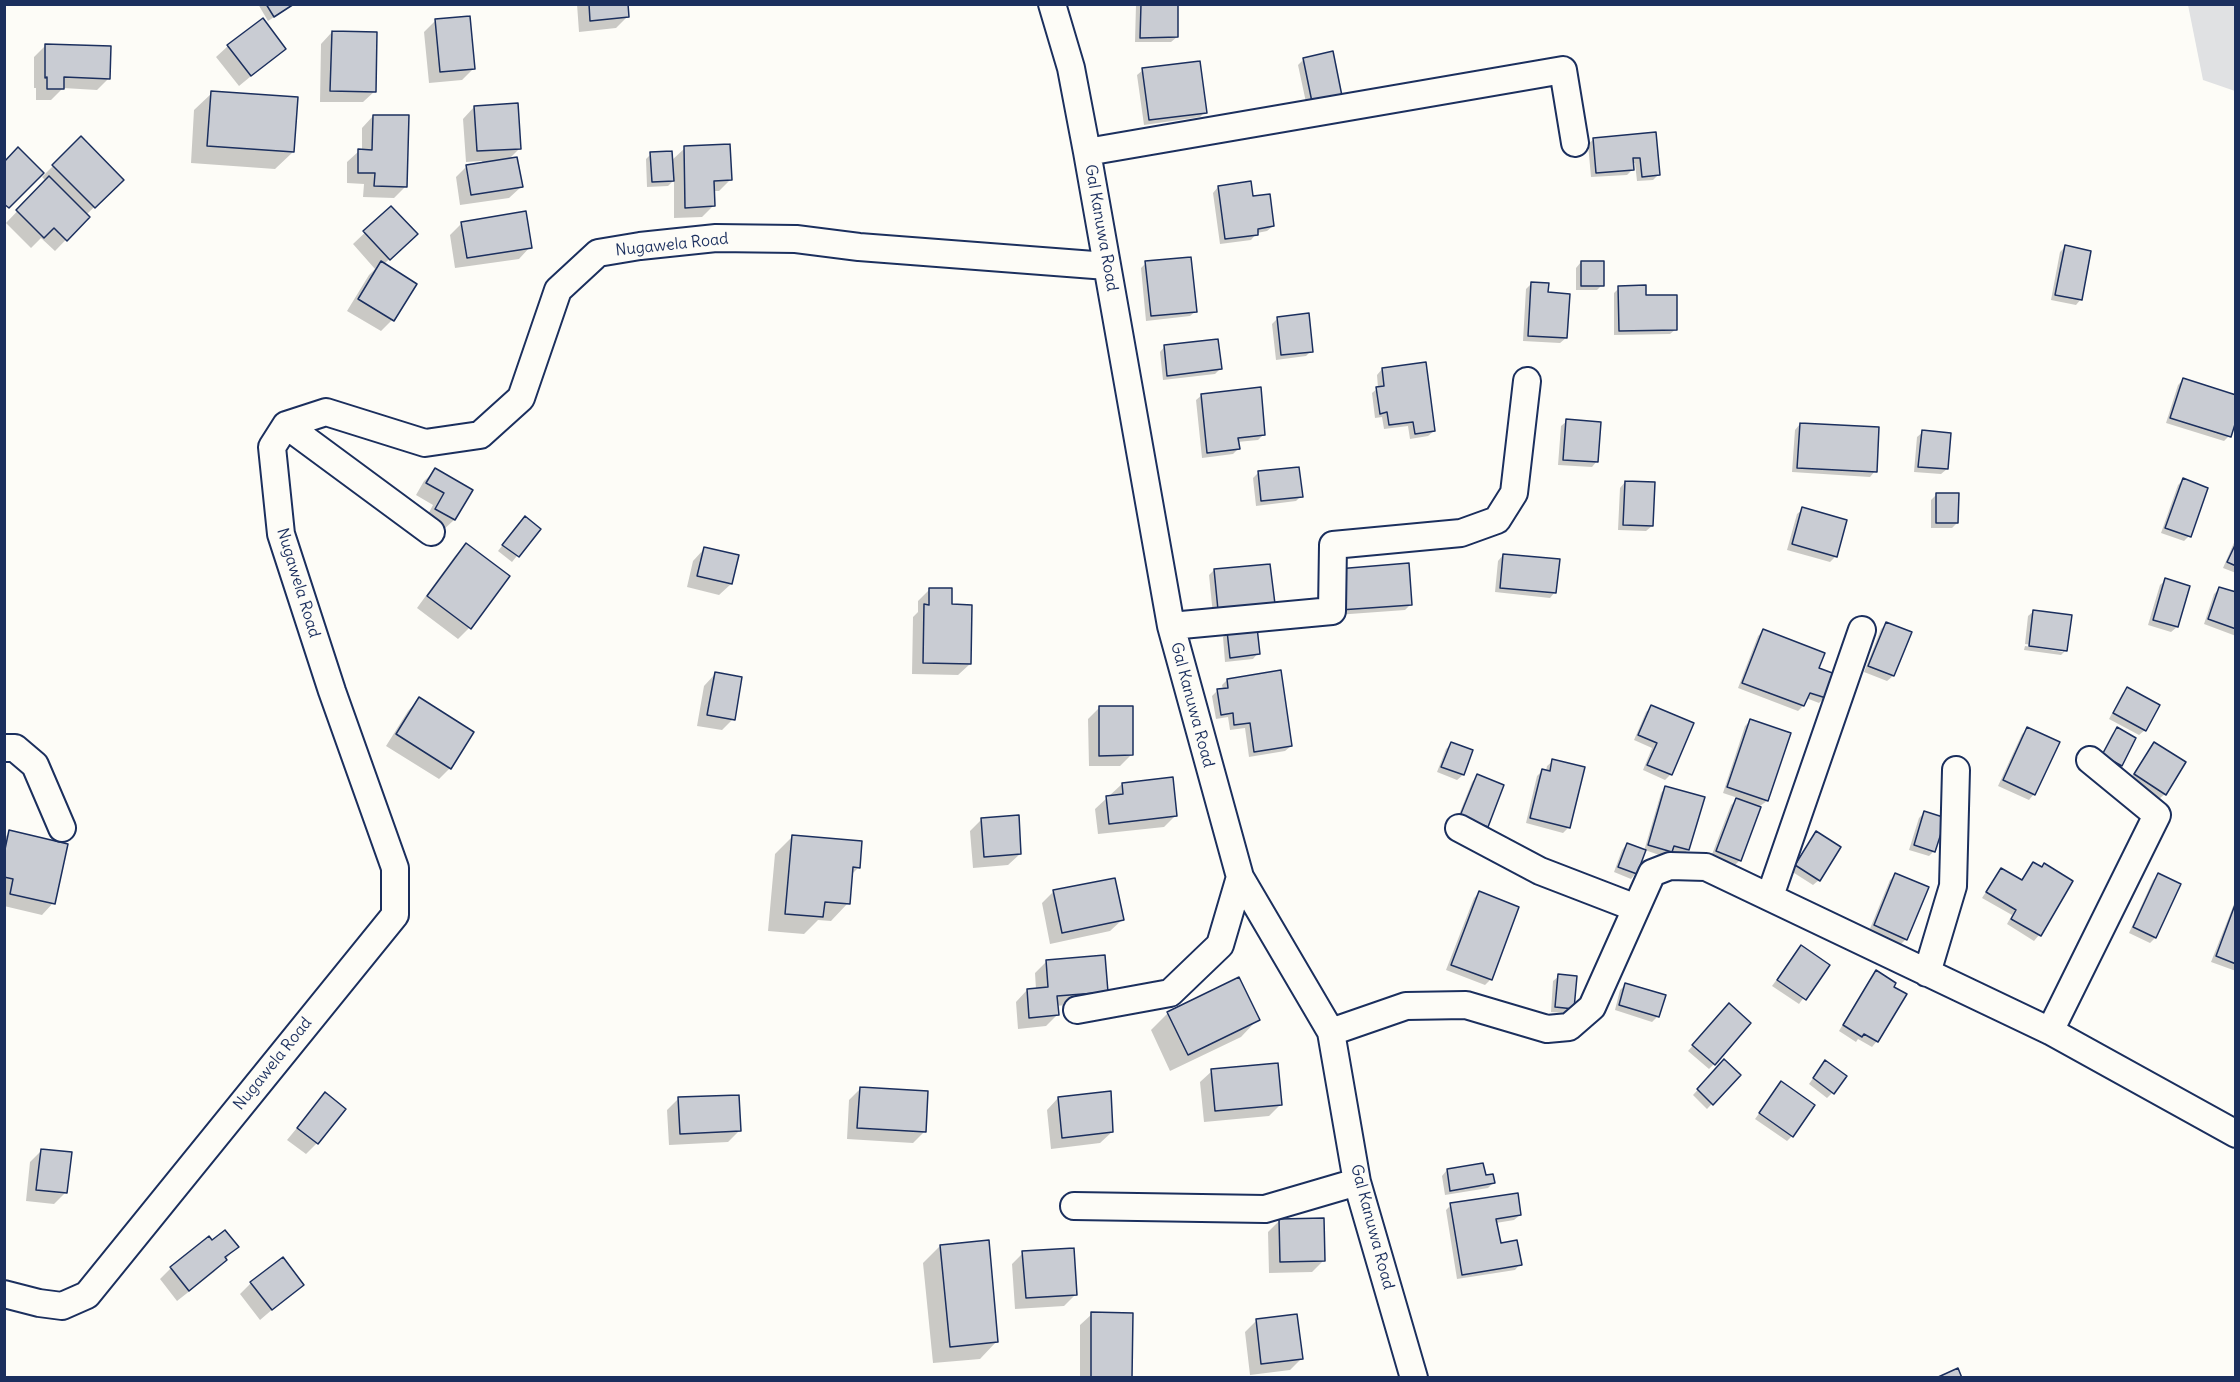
<!DOCTYPE html>
<html>
<head>
<meta charset="utf-8">
<style>
	body { margin:0 }
	#map { position:relative; width:2240px; height:1382px; overflow:hidden; background:#fdfcf7; font-family:Delius,sans-serif }
	canvas { display:block }
	.frame { position:absolute; inset:0; border:6px solid #1b2f5e; pointer-events:none }
</style>
</head>
<body>
<div id="map">
<canvas width="2240" height="1382"></canvas>
<div class="frame"></div>
</div>
<script>
const c = document.querySelector('canvas').getContext('2d');
c.lineJoin = 'round';
function fillPath(path, color) { c.fillStyle = color; c.fill(path, 'evenodd'); }
const shape = rows => new Path2D(rows.map(r => 'M' + r).join(''));
function strokePath(path, color, width, dash) { c.strokeStyle = color; c.lineWidth = width; c.lineCap = dash ? 'butt' : 'round'; c.setLineDash(dash || []); c.stroke(path); }
function drawText(font, color, halo, rows, align = 'center') {
  c.font = font + ' Delius,sans-serif'; c.lineWidth = 5; c.setLineDash([]); c.textBaseline = 'middle'; c.strokeStyle = halo; c.fillStyle = color; for (const [text, x, y, turn = 0] of rows) {
    c.save(); c.translate(x, y); c.rotate((+turn || 0) * Math.PI / 180); c.textAlign = isNaN(turn) ? turn : align; if (halo) c.strokeText(text, 0, 0); c.fillText(text, 0, 0); c.restore();
  }
}
fillPath(shape([
	[2188,5,2235,5,2235,91,2203,80]
]), '#e0e1e3');
fillPath(shape([
	[258,4,294,4,268,21],
	[577,4,626,4,627,17,616,28,579,32],
	[1136,4,1177,4,1177,37,1171,42,1135,42],
	[263,20,284,49,239,86,216,57,228,46],
	[436,20,473,69,462,80,429,83,424,32],
	[332,32,375,91,363,102,320,102,321,44],
	[46,45,109,78,97,90,63,88,51,100,36,100,36,88,34,88,34,57],
	[1304,59,1340,96,1307,107,1298,65],
	[1143,70,1205,112,1200,117,1144,125,1137,75],
	[212,93,293,152,275,169,191,163,194,110],
	[474,107,519,149,508,160,521,187,509,198,460,205,456,177,467,166,483,164,482,161,466,162,463,119],
	[373,116,406,186,394,198,363,197,364,184,347,183,347,162,359,151,362,151,362,128],
	[1655,134,1658,175,1653,180,1637,181,1635,163,1632,163,1632,170,1627,175,1591,177,1588,144,1594,139],
	[81,138,122,180,86,215,88,217,55,251,41,238,31,248,6,223,46,181,42,177],
	[685,148,730,180,719,191,713,191,714,205,702,217,674,218,674,180,668,186,647,187,646,159,651,154,671,161],
	[1218,187,1273,226,1267,231,1257,233,1251,240,1220,244,1213,193],
	[391,208,415,234,383,265,392,320,381,331,347,311,369,275,375,269,353,244],
	[462,223,530,247,519,259,455,268,450,235],
	[2065,247,2081,299,2076,305,2051,300,2060,252],
	[1581,262,1602,285,1597,290,1576,290,1576,268],
	[1146,263,1196,311,1190,316,1146,321,1141,268],
	[1531,284,1547,294,1566,338,1560,343,1523,341,1526,289],
	[1619,288,1645,297,1676,329,1670,334,1614,335,1614,293],
	[1277,319,1311,351,1306,356,1276,360,1272,324],
	[1165,346,1220,369,1215,374,1163,380,1160,352],
	[1382,369,1434,431,1428,436,1410,439,1408,426,1384,429,1382,417,1375,418,1372,393,1378,388,1377,375],
	[2183,380,2229,436,2224,441,2166,423,2178,385],
	[1202,395,1264,434,1258,440,1237,442,1238,449,1233,454,1202,458,1196,400],
	[1567,421,1597,461,1592,467,1558,465,1561,426],
	[1800,424,1875,471,1870,477,1792,472,1795,430],
	[1923,432,1947,469,1941,474,1914,472,1917,437],
	[436,470,471,491,454,520,442,531,425,520,433,505,416,495,424,481],
	[1259,472,1301,496,1296,501,1256,506,1253,478],
	[2183,480,2189,536,2184,541,2161,533,2178,485],
	[1625,482,1652,526,1646,531,1618,530,1620,488],
	[1937,494,1957,523,1952,528,1931,528,1931,500],
	[1803,509,1845,521,1835,557,1830,562,1787,550,1797,514],
	[520,523,539,529,512,562,498,551],
	[2236,538,2236,573,2223,568],
	[466,545,469,628,458,639,417,608,455,556],
	[704,549,731,584,719,595,687,587,693,561],
	[1503,555,1555,592,1550,598,1495,592,1498,561],
	[1269,565,1213,615,1209,575,1214,570],
	[1333,575,1410,605,1405,610,1336,615],
	[2166,580,2177,627,2171,632,2148,625,2160,585],
	[2220,588,2236,594,2236,636,2204,624,2214,594],
	[930,589,950,606,970,664,958,675,912,674,913,617,918,612,918,601],
	[2034,611,2066,650,2061,655,2024,650,2025,646,2063,652,2063,649,2025,644,2028,616],
	[1887,623,1910,633,1893,676,1887,681,1864,672,1881,629],
	[1763,631,1817,668,1833,674,1824,698,1819,703,1806,698,1803,706,1798,711,1738,688,1758,636],
	[1228,632,1258,653,1253,659,1225,662,1223,637],
	[715,674,733,719,722,730,697,726,704,686],
	[1227,680,1291,746,1285,751,1249,757,1245,728,1230,730,1228,717,1216,719,1212,696,1217,691,1223,690,1222,685],
	[2127,689,2145,730,2139,735,2109,719,2122,694],
	[419,699,450,768,439,779,386,746,408,711],
	[1651,707,1671,774,1665,780,1643,770,1652,748,1634,740,1646,712],
	[1099,708,1132,754,1120,766,1089,766,1088,719],
	[1750,721,1789,734,1767,801,1760,806,1740,860,1734,866,1711,857,1731,805,1738,798,1723,793,1745,726],
	[2028,729,2034,794,2029,800,1998,786,2022,734],
	[2117,729,2120,765,2115,770,2098,761,2112,734],
	[1452,743,1471,751,1463,775,1457,780,1437,772,1446,749],
	[2154,744,2165,794,2159,799,2129,780],
	[1553,761,1569,827,1563,833,1526,823,1537,776,1543,770,1546,771,1547,766],
	[1477,776,1487,826,1481,831,1456,822,1472,782],
	[1122,784,1176,815,1164,827,1098,834,1095,809],
	[1666,787,1688,850,1682,855,1671,851,1665,857,1645,850,1636,873,1631,879,1614,872,1622,850,1627,844,1644,851,1661,793],
	[1924,813,1934,851,1929,856,1909,850,1919,818],
	[982,819,1020,854,1008,865,973,868,970,831],
	[10,832,53,903,42,915,4,906,4,838],
	[1816,833,1819,880,1813,885,1791,871],
	[792,837,859,867,851,875,848,903,831,921,818,920,804,934,768,931,775,854],
	[2033,864,2071,881,2039,935,2034,941,2007,924,2012,915,1982,898,2001,869,2021,881],
	[1895,875,1906,939,1901,944,1869,931,1890,880],
	[2159,875,2179,884,2155,938,2150,943,2129,933,2153,880],
	[1053,892,1122,920,1110,931,1050,944,1042,903],
	[1479,893,1517,908,1490,980,1485,985,1446,970,1474,898],
	[2236,899,2236,971,2211,962],
	[1801,947,1828,965,1799,1004,1772,986],
	[1046,962,1106,991,1095,1002,1056,1006,1057,1015,1046,1026,1018,1029,1016,1002,1027,990,1036,989,1035,973],
	[1876,972,1892,987,1905,995,1877,1041,1872,1047,1858,1039,1856,1042,1839,1031,1871,977],
	[1559,976,1573,1008,1567,1013,1551,1012,1553,981],
	[1626,984,1658,1016,1652,1022,1615,1010,1620,990],
	[1724,1011,1714,1064,1709,1069,1688,1051],
	[1168,1013,1258,1019,1241,1037,1170,1071,1151,1030],
	[1724,1061,1739,1075,1707,1109,1693,1095],
	[1820,1068,1832,1093,1827,1098,1809,1084],
	[1212,1071,1280,1105,1269,1116,1204,1122,1200,1082],
	[1781,1083,1792,1136,1787,1141,1755,1119],
	[860,1089,924,1132,913,1143,847,1139,849,1100],
	[325,1094,317,1143,306,1154,287,1140],
	[1058,1098,1112,1132,1100,1143,1051,1149,1047,1110],
	[678,1099,740,1130,728,1142,669,1145,667,1110],
	[42,1150,65,1193,54,1204,26,1201,30,1162],
	[1447,1170,1484,1177,1493,1183,1488,1188,1445,1195,1442,1176],
	[1451,1205,1520,1215,1514,1220,1496,1223,1499,1245,1520,1264,1515,1270,1457,1279,1446,1210],
	[1280,1220,1323,1261,1312,1272,1269,1273,1268,1232],
	[212,1242,237,1247,214,1272,177,1301,160,1279,171,1268],
	[940,1246,997,1341,980,1359,933,1363,923,1263],
	[1023,1253,1076,1294,1064,1306,1015,1309,1012,1264],
	[251,1283,302,1284,260,1320,240,1294],
	[1092,1314,1131,1378,1080,1378,1080,1325],
	[1257,1320,1301,1359,1290,1370,1250,1375,1245,1332]
]), '#0003');
const building = shape([
	[266,4,294,4,274,17,266,4],
	[589,4,628,4,629,17,590,21,589,4],
	[1141,4,1178,4,1178,37,1140,38,1141,4],
	[470,16,475,69,440,72,435,19,470,16],
	[263,18,286,49,251,76,227,45,263,18],
	[332,31,377,32,376,92,330,91,332,31],
	[45,44,111,46,110,79,64,77,64,89,47,89,47,77,45,78,45,44],
	[1333,51,1342,96,1312,102,1303,58,1333,51],
	[1200,61,1207,113,1149,120,1142,68,1200,61],
	[211,91,298,97,294,152,207,146,211,91],
	[518,103,521,149,477,151,474,106,518,103],
	[373,115,409,115,407,187,374,186,375,173,358,173,358,149,372,150,373,115],
	[1656,132,1660,175,1642,177,1640,158,1633,158,1634,170,1596,173,1593,138,1656,132],
	[81,136,124,180,95,208,52,165,81,136],
	[730,144,732,180,714,181,715,206,685,208,684,146,730,144],
	[18,147,44,173,9,208,4,204,4,162,18,147],
	[672,151,674,181,652,182,650,152,672,151],
	[517,157,523,187,471,195,466,165,517,157],
	[49,176,90,217,67,241,54,228,44,238,16,210,49,176],
	[1251,181,1253,196,1270,194,1274,226,1258,229,1258,235,1225,239,1218,186,1251,181],
	[391,206,418,234,390,260,363,231,391,206],
	[526,211,532,248,467,258,461,222,526,211],
	[2065,245,2091,251,2082,300,2055,295,2065,245],
	[1191,257,1197,312,1151,316,1145,261,1191,257],
	[381,261,417,284,394,321,358,299,381,261],
	[1581,261,1604,261,1604,286,1581,286,1581,261],
	[1531,282,1549,283,1548,292,1570,294,1567,338,1528,336,1531,282],
	[1646,285,1646,295,1677,295,1677,330,1619,331,1618,286,1646,285],
	[1309,313,1313,352,1281,355,1277,317,1309,313],
	[1218,339,1222,369,1167,376,1164,345,1218,339],
	[1426,362,1435,431,1415,434,1413,422,1389,425,1387,412,1380,414,1376,387,1384,386,1382,368,1426,362],
	[2183,378,2236,395,2236,421,2231,437,2170,418,2183,378],
	[1261,387,1265,435,1238,438,1240,449,1207,453,1201,394,1261,387],
	[1566,419,1601,422,1598,462,1563,460,1566,419],
	[1800,423,1879,427,1877,472,1797,468,1800,423],
	[1922,430,1951,433,1948,469,1918,467,1922,430],
	[1299,467,1303,497,1261,501,1258,471,1299,467],
	[435,468,473,490,455,520,435,509,444,493,426,483,435,468],
	[2183,478,2208,488,2191,537,2165,528,2183,478],
	[1625,481,1655,482,1653,526,1623,525,1625,481],
	[1936,493,1959,493,1958,523,1936,523,1936,493],
	[1802,507,1847,520,1837,557,1792,544,1802,507],
	[525,516,541,529,519,557,502,545,525,516],
	[466,543,510,576,471,629,427,596,466,543],
	[2236,543,2236,566,2227,562,2236,543],
	[704,547,739,555,732,584,697,576,704,547],
	[1503,554,1560,559,1556,593,1500,588,1503,554],
	[1409,563,1412,605,1340,610,1337,569,1409,563],
	[1270,564,1275,604,1218,610,1214,569,1270,564],
	[2165,578,2190,586,2178,627,2153,620,2165,578],
	[2219,587,2236,592,2236,629,2208,619,2219,587],
	[929,588,952,588,952,604,972,605,971,664,923,663,924,604,929,605,929,588],
	[2033,610,2072,615,2067,651,2029,646,2033,610],
	[1886,622,1912,632,1894,676,1868,666,1886,622],
	[1257,627,1260,654,1230,658,1227,631,1257,627],
	[1763,629,1825,653,1819,668,1835,674,1826,698,1810,693,1804,706,1742,683,1763,629],
	[1281,670,1292,746,1254,752,1250,723,1234,725,1233,713,1221,715,1217,689,1228,688,1227,679,1281,670],
	[715,672,742,677,735,720,707,715,715,672],
	[2127,687,2160,705,2146,731,2113,713,2127,687],
	[419,697,474,732,451,769,396,734,419,697],
	[1651,705,1694,723,1672,775,1647,765,1657,743,1638,735,1651,705],
	[1099,706,1133,706,1133,755,1099,756,1099,706],
	[1750,719,1791,733,1768,801,1727,787,1750,719],
	[2027,727,2060,742,2035,795,2003,780,2027,727],
	[2117,727,2136,738,2122,766,2102,755,2117,727],
	[1451,742,1473,750,1464,775,1441,767,1451,742],
	[2154,742,2186,762,2166,795,2134,774,2154,742],
	[1552,759,1585,767,1570,828,1530,818,1542,769,1550,771,1552,759],
	[1477,774,1504,785,1488,827,1460,816,1477,774],
	[1173,777,1177,816,1109,824,1106,796,1123,794,1122,783,1173,777],
	[1665,786,1705,797,1689,850,1674,846,1672,852,1648,845,1665,786],
	[1736,798,1761,807,1741,861,1716,851,1736,798],
	[1924,811,1946,818,1935,852,1914,845,1924,811],
	[1019,815,1021,854,984,857,981,818,1019,815],
	[9,830,68,844,55,904,10,894,13,879,4,877,4,854,9,830],
	[1816,831,1841,847,1820,881,1795,865,1816,831],
	[792,835,862,841,860,868,853,867,850,904,825,902,823,917,785,914,792,835],
	[1627,843,1646,850,1637,874,1618,867,1627,843],
	[2033,862,2042,867,2044,863,2073,881,2041,936,2011,919,2016,910,1986,892,2001,868,2022,880,2033,862],
	[1895,873,1929,887,1907,940,1874,925,1895,873],
	[2158,873,2181,884,2156,938,2133,927,2158,873],
	[1115,878,1124,920,1062,933,1053,890,1115,878],
	[1479,891,1519,907,1492,980,1451,965,1479,891],
	[2236,902,2236,964,2216,956,2236,902],
	[1801,945,1830,965,1806,1000,1777,980,1801,945],
	[1105,955,1108,992,1057,996,1059,1015,1029,1018,1027,989,1048,987,1046,960,1105,955],
	[1876,970,1896,983,1894,987,1907,994,1878,1042,1864,1034,1862,1037,1843,1025,1876,970],
	[1558,974,1577,976,1574,1009,1555,1007,1558,974],
	[1239,977,1260,1020,1188,1055,1167,1012,1239,977],
	[1625,983,1666,995,1659,1017,1619,1005,1625,983],
	[1729,1003,1751,1023,1715,1065,1692,1045,1729,1003],
	[1724,1059,1741,1075,1713,1105,1697,1089,1724,1059],
	[1825,1060,1847,1076,1834,1094,1813,1078,1825,1060],
	[1278,1063,1282,1105,1215,1111,1211,1069,1278,1063],
	[1781,1081,1815,1105,1793,1137,1759,1113,1781,1081],
	[860,1087,928,1091,926,1132,857,1128,860,1087],
	[1111,1091,1113,1132,1062,1138,1058,1097,1111,1091],
	[325,1092,346,1109,318,1144,297,1128,325,1092],
	[739,1095,741,1131,680,1134,678,1097,739,1095],
	[41,1149,72,1152,67,1193,36,1190,41,1149],
	[1483,1163,1486,1175,1493,1174,1495,1183,1450,1191,1447,1169,1483,1163],
	[1518,1193,1521,1215,1496,1219,1501,1243,1517,1240,1522,1265,1462,1275,1450,1203,1518,1193],
	[1324,1218,1325,1261,1280,1262,1279,1219,1324,1218],
	[225,1230,239,1247,225,1257,227,1260,189,1291,170,1267,209,1236,212,1240,225,1230],
	[989,1240,998,1342,950,1347,940,1245,989,1240],
	[1074,1248,1077,1295,1026,1298,1022,1251,1074,1248],
	[283,1257,304,1285,272,1310,250,1282,283,1257],
	[1091,1312,1133,1313,1132,1378,1091,1378,1091,1312],
	[1297,1314,1303,1359,1261,1364,1256,1319,1297,1314],
	[1958,1368,1962,1378,1936,1378,1958,1368]
]);
fillPath(building, '#c9ccd3');
strokePath(building, '#1b2f5e', 1.5);
const street = shape([
	[1052,4,1071,68,1087,152,1171,626,1240,877,1331,1032,1357,1182,1414,1378],
	[1087,152,1563,70,1575,143],
	[286,425,431,532],
	[1171,626,1332,611,1333,545,1461,533,1497,520,1514,493,1527,381],
	[4,748,15,748,35,765,62,828],
	[1459,828,1540,871,1636,908],
	[1770,896,1862,630],
	[1927,973,1953,886,1956,770],
	[1077,1010,1170,993,1220,945,1240,877],
	[2050,1031,2157,815,2090,760],
	[1331,1032,1406,1006,1466,1005,1547,1029,1569,1027,1592,1007,1652,873,1670,866,1706,867,2050,1031,2236,1134],
	[1074,1206,1265,1209,1357,1182],
	[4,1294,39,1303,62,1306,87,1295,395,915,395,868,332,691,281,534,272,447,286,425,326,412,425,443,480,435,521,398,558,290,598,253,640,246,716,238,796,239,859,247,1107,266]
]);
strokePath(street, '#1b2f5e', 30);
strokePath(street, '#fdfcf7', 26);
drawText('16px', '#1b2f5e', '#fdfcf7', [
	["Gal Kanuwa Road",1101,228,80],
	["Nugawela Road",672,245,-6],
	["Nugawela Road",298,583,73],
	["Gal Kanuwa Road",1192,705,75],
	["Nugawela Road",273,1064,-51],
	["Gal Kanuwa Road",1372,1227,75]
]);
</script>
</body>
</html>
